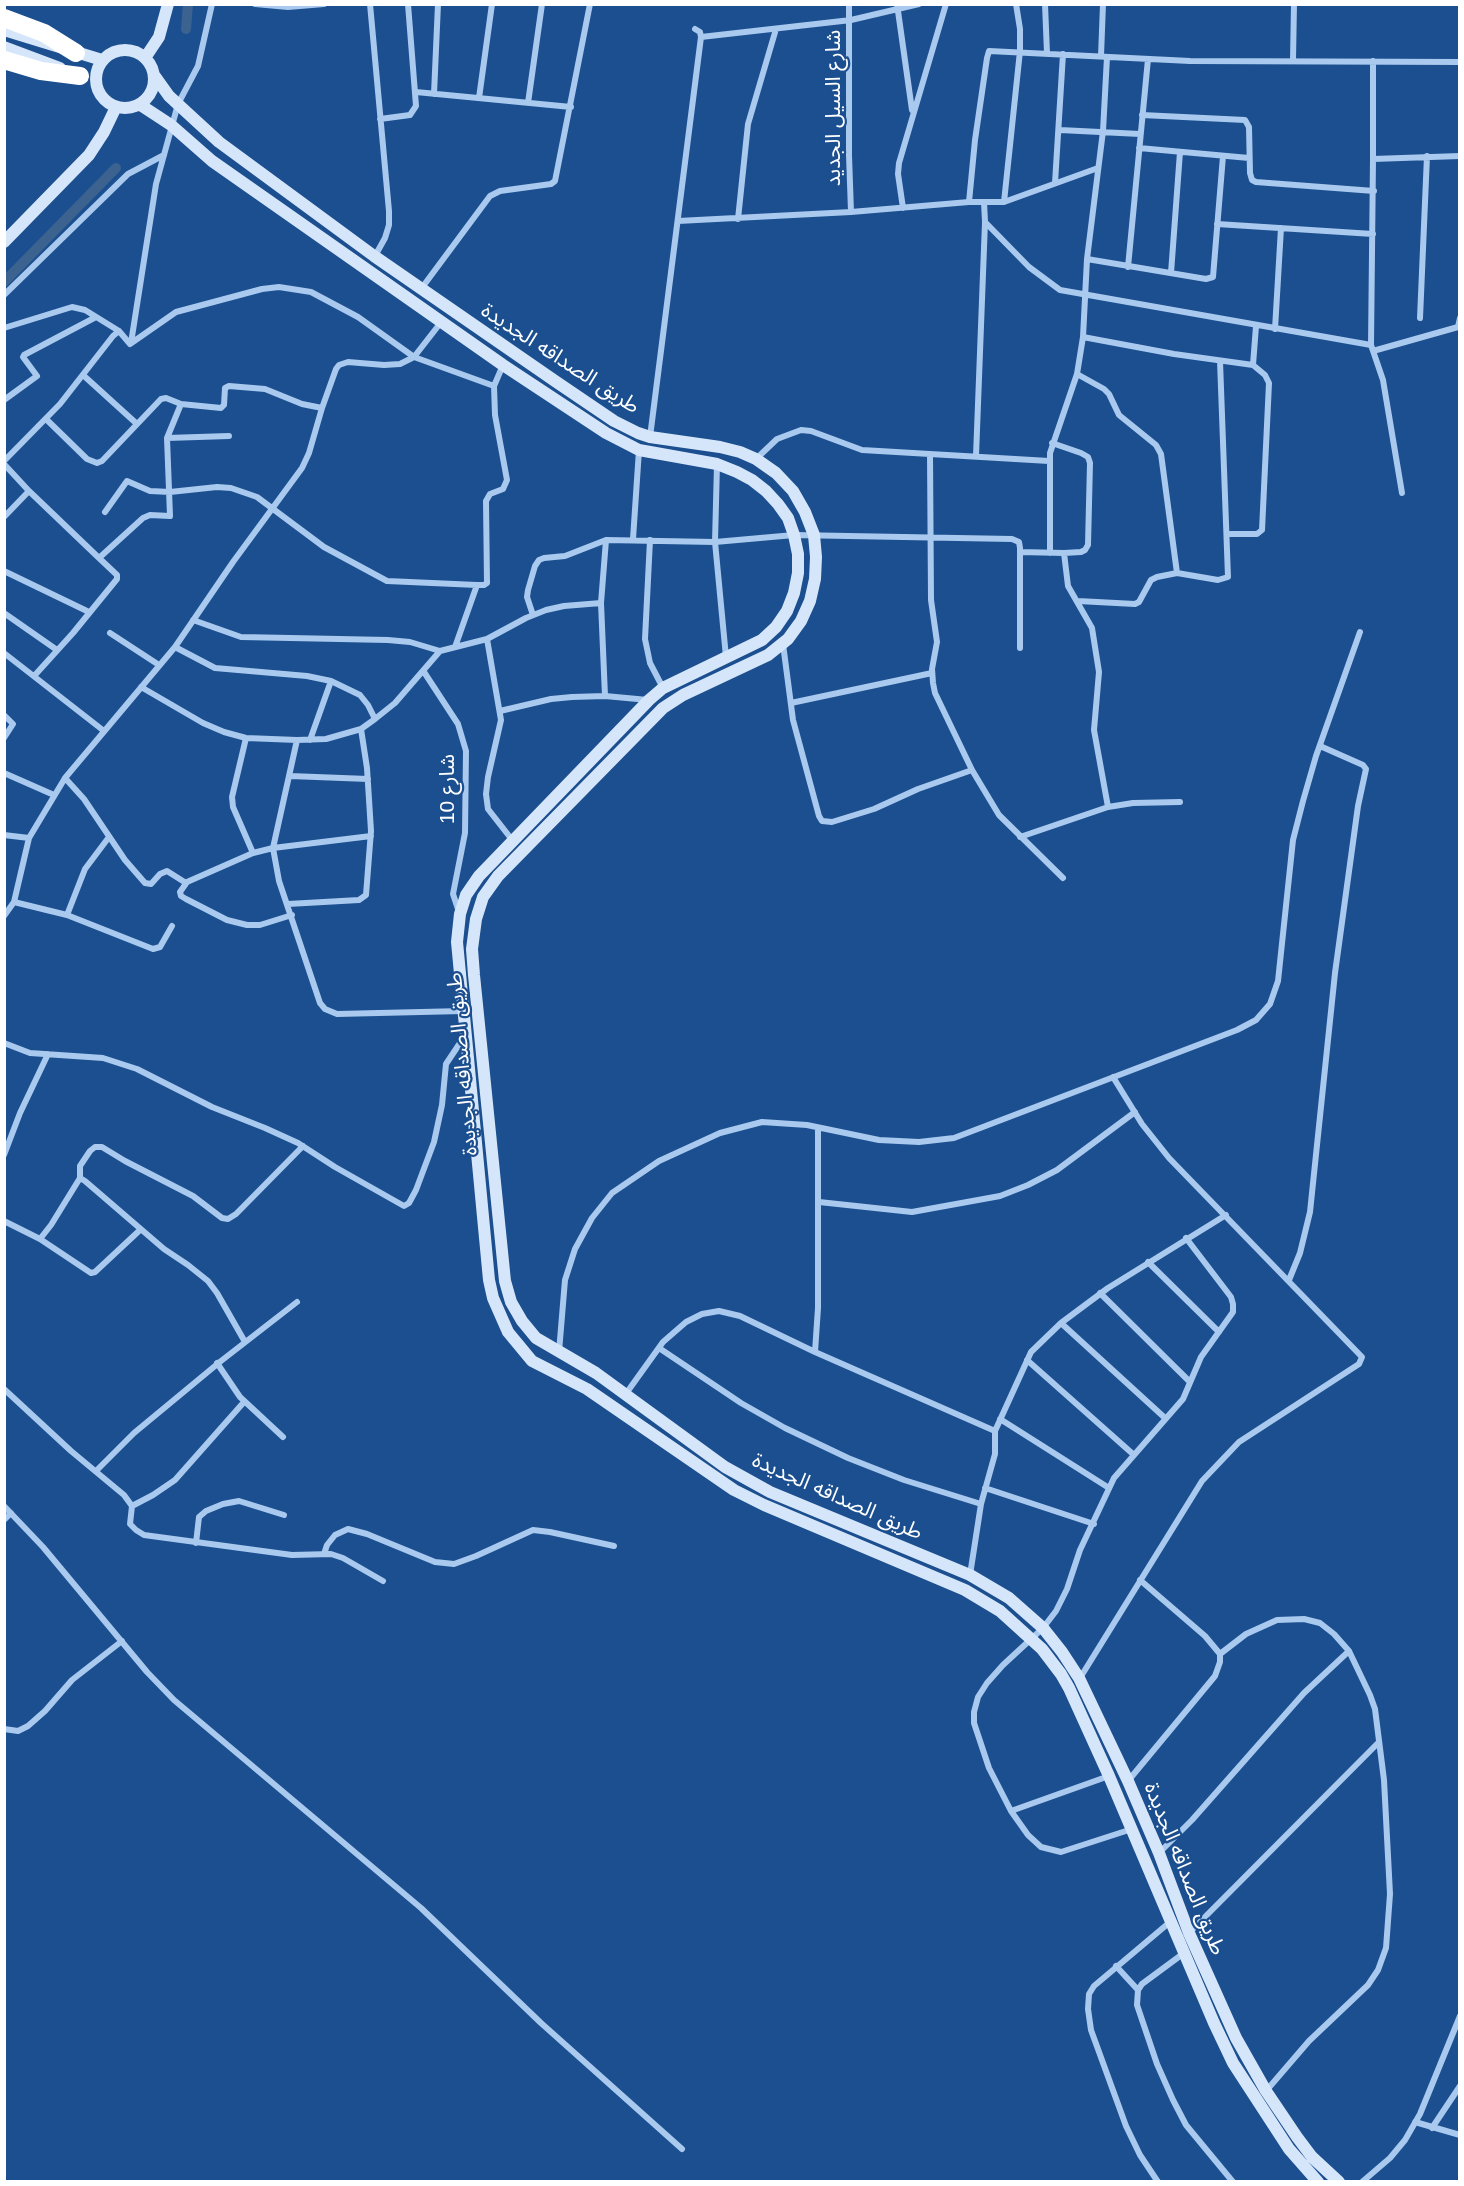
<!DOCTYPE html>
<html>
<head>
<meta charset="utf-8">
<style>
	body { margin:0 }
	#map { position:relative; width:1464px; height:2186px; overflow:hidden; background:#1b4f8f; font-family:Helvetica,sans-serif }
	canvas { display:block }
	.frame { position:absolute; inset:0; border:6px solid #fff; pointer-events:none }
</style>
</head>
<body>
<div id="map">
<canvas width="1464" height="2186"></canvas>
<div class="frame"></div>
</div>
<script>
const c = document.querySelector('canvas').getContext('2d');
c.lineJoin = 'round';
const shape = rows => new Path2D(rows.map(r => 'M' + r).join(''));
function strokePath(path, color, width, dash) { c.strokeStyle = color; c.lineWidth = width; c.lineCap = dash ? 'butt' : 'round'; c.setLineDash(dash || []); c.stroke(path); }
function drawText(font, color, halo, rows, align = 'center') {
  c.font = font + ' Helvetica,"Noto Sans Arabic",sans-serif'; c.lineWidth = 4.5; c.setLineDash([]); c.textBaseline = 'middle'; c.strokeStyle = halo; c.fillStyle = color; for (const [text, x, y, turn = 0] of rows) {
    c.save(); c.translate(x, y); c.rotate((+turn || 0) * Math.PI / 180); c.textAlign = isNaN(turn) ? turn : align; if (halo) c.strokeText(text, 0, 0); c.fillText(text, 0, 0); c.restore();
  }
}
strokePath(shape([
	[186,29,188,4],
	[4,282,116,168]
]), '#3c6290', 10);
strokePath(shape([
	[255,4,288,7,324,4],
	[370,4,389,211,389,225,385,238,375,256],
	[849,4,849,155,851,212],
	[897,4,912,110],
	[1045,4,1047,53],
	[701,37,851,20,919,4],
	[1101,56,1103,4],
	[1293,60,1294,4],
	[1373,61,1373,159,1460,156],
	[416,92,571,107],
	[434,94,438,4],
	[479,98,492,4],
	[528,103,542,4],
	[1142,115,1245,120,1249,127,1250,173,1252,180,1256,182,1374,191],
	[380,119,410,115,416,106,408,4],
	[1060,130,1140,134],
	[1139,148,1249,158],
	[1373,159,1371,345,1383,380,1402,493],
	[1055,183,1063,54],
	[969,202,975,140,987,58,989,51,1190,61,1460,62],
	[1004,202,1020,51,1020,29,1016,4],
	[903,208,898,174,899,163,946,4],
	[738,219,748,124,776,29],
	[678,221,851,212,969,202,1004,202,1098,168],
	[985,222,1029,267,1060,290,1371,345],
	[1217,224,1373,234],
	[1087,259,1206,279,1213,277,1223,156],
	[1128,267,1148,59],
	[1171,273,1180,152],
	[421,289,490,196,500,191,551,184,555,181,590,4],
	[4,295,128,174,164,155],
	[1420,318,1427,156],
	[4,328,72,307,85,310,119,331],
	[1275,329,1281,228],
	[1083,337,1174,354,1253,365,1256,326],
	[131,343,156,184,178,104,198,66,212,4],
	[1373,351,1458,327,1460,318],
	[1077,374,1104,389,1109,394,1119,415,1156,445,1161,454,1177,573],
	[83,375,137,424],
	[494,386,503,365],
	[4,400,37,376,23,357,24,355,96,317],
	[46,419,87,459,97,463,102,461,161,399,166,398,181,404,221,408,224,405,225,388,229,386,265,389,302,404,322,408],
	[650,437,701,37,700,32,695,29],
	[167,438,229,436],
	[1052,443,1081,453,1088,457,1090,463,1088,545,1085,550,1081,552,1064,553],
	[976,456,985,222,984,202],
	[756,459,777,439,801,430,811,431,862,450,930,454],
	[4,461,60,404,113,336,119,331,130,344,176,312,262,289,279,287,311,292,358,317,414,357,494,386,495,415,507,480,503,489,490,494,486,501,487,583,484,585,477,585,455,647],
	[1049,461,930,454,931,600,937,642,932,669,933,683,935,693,972,770,999,815,1063,878],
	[4,464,29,491,4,517],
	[717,464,715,542,726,657],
	[29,491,99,558],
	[105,512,127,481,150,491,170,492,217,487,231,488,257,497,324,547,387,581,477,585],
	[1228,534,1257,534,1262,530,1269,383,1265,375,1253,365],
	[633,539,639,450],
	[650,540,645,639,650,663,663,688],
	[1020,552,1064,553,1068,586,1092,628,1099,672,1094,730,1108,807],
	[1050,553,1050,453,1077,374,1083,337,1087,259,1103,131,1107,57],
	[4,571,89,612],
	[1078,601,1135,604,1139,602,1151,580,1157,577,1177,573,1218,580,1228,577,1220,361],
	[4,613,57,650],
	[533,615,527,597,528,590,535,566,539,560,544,558,565,556,606,540],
	[193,620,241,637,388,640,410,642,440,651],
	[110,633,159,665],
	[487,639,501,720,488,777,486,794,488,809,513,841],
	[783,644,793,720,819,816,822,821,832,822,874,809,918,789,972,770],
	[175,647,215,668,307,676,331,681,360,695,368,705,375,719],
	[4,653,104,731],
	[424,672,458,724,466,751,465,833,453,894,459,912],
	[35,675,73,633,117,579,117,575,99,558,143,518,150,515,170,516,167,438,181,404],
	[141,687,203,723,224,732,246,738,297,740,326,739,361,729,375,719,395,703,440,651,487,639,526,618,546,610,564,606,601,603],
	[605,696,601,603,606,540,715,542,794,535,1012,539,1019,542,1020,548,1020,648],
	[791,703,932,673],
	[500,711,551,699,572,697,605,696,648,700],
	[4,715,13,724,4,738],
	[246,738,232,797,233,807,253,853],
	[297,740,273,848,279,881,320,1003,325,1009,337,1014,463,1011],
	[310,740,331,681],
	[4,773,54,795],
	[290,776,368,779],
	[65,778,84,799,125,860,145,883,151,884,160,874,167,871,186,883],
	[4,835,29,838],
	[1020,837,1108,807,1133,803,1180,802],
	[14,902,67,915,153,949,160,947,172,926],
	[288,904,359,900,366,895,371,831,367,768,361,729],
	[67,915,85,869,109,837],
	[292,915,260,925,247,925,227,920,186,899,181,896,180,892,187,882,253,853,273,848,371,836],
	[4,916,14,902,29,838,65,778,175,647,233,562,302,468,309,453,322,408,336,369,339,365,348,362,384,365,400,364,414,357,442,321],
	[4,1043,30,1053,103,1058,137,1069,212,1107,265,1128,298,1143,335,1167,404,1206,409,1203,416,1190,434,1142,442,1105,446,1064,464,1037],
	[4,1155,20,1113,48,1054],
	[80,1178,80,1166,90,1151,95,1147,102,1147,125,1161,193,1196,222,1218,228,1219,236,1214,303,1146],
	[819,1202,912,1212,1000,1196,1028,1185,1057,1170,1135,1112],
	[4,1221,40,1239,91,1273,95,1272,140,1230],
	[40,1239,51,1225,80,1178,85,1181,164,1249,188,1265,208,1281,217,1293,245,1342],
	[1148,1262,1219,1332],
	[1289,1280,1300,1253,1310,1212,1335,973,1358,806,1366,769,1363,765,1320,746],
	[1100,1293,1190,1382],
	[1061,1323,1165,1418],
	[659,1348,741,1403,785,1428,848,1458,904,1480,981,1504],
	[559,1352,565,1280,575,1249,592,1218,612,1193,659,1161,720,1133,762,1122,807,1125,879,1140,919,1142,954,1138,1237,1030,1256,1020,1270,1004,1278,981,1293,840,1303,801,1316,756,1360,632],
	[815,1352,818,1308,818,1128],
	[1027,1360,1134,1455],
	[217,1363,240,1397,283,1437],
	[4,1389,71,1451,124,1495,132,1506,130,1524,136,1530,144,1535,292,1555,331,1554,343,1558,383,1581],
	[625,1395,663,1342,686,1322,702,1314,719,1311,740,1316,815,1352,995,1431],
	[1000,1419,1109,1488],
	[97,1470,134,1433,221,1361,297,1302],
	[985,1488,1094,1524],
	[4,1506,43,1547,147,1672,174,1700,421,1908,541,2023,682,2149],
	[132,1506,153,1495,175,1480,244,1402],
	[4,1520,11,1513],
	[196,1543,199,1517,206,1511,223,1504,239,1501,284,1515],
	[324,1554,327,1545,335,1535,348,1529,367,1534,435,1562,454,1564,476,1556,533,1530,550,1532,614,1546],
	[970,1575,981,1504,995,1454,995,1431,1031,1352,1061,1323,1108,1288,1226,1215],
	[1220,1654,1246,1634,1277,1620,1304,1619,1320,1623,1334,1634,1349,1651,1370,1695,1375,1709,1384,1780,1390,1894,1386,1948,1378,1970,1368,1985,1309,2041,1266,2091],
	[1080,1678,1202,1481,1239,1442,1359,1364,1362,1357,1169,1158,1142,1124,1113,1077],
	[4,1729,18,1731,28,1726,45,1711,72,1680,122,1641],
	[1128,1781,1215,1676,1220,1662,1220,1654,1205,1636,1140,1580],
	[1011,1811,1109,1776],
	[1132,1829,1061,1852,1041,1847,1028,1835,1011,1811,989,1768,974,1723,974,1712,978,1697,987,1683,1003,1665,1043,1628,1056,1611,1067,1589,1080,1550,1114,1478,1183,1399,1201,1357,1233,1312,1233,1304,1231,1297,1186,1238],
	[1159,1853,1192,1820,1304,1693,1349,1651],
	[1189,1933,1379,1742],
	[1184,1953,1142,1984,1138,1990,1137,2005,1157,2064,1173,2100,1186,2125,1233,2182],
	[1116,1966,1138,1990],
	[1415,2122,1460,2135],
	[1432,2128,1460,2086],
	[1158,2182,1140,2155,1126,2126,1091,2030,1088,2009,1089,1994,1094,1986,1170,1922],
	[1362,2182,1390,2158,1405,2140,1420,2114,1460,2016]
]), '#a9c9ee', 6);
strokePath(shape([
	[4,30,102,60],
	[4,47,60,68],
	'96 79a29 29 0 1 1 58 0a29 29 0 1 1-58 0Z',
	[145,58,159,37,168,4],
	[154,75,169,96,219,142,374,256,555,381,614,421,638,433,650,437,720,447,740,452,756,459,776,473,793,491,805,512,814,535,816,557,815,579,810,601,801,621,788,639,768,655,683,695,663,708,498,876,483,897,476,919,472,949,474,975,505,1281,511,1302,522,1321,536,1338,596,1373,725,1467,770,1492,970,1575,1009,1598,1043,1628,1062,1652,1079,1678,1128,1781,1159,1853,1189,1933,1236,2038,1266,2091,1297,2137,1312,2157,1339,2182],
	[139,104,171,125,212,161,503,365,606,433,639,450,717,464,737,472,752,480,766,491,778,504,788,518,794,535,798,554,798,573,794,593,787,611,776,627,762,640,663,688,649,700,479,876,466,895,460,914,457,942,489,1280,493,1298,508,1332,532,1361,587,1389,734,1490,764,1505,965,1590,1000,1611,1042,1649,1061,1674,1069,1688,1109,1776,1214,2023,1233,2063,1289,2149,1318,2182],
	[4,242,89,155,104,132,116,107]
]), '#d6e6fa', 12);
strokePath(shape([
	[4,18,44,33,76,53],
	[4,60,41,71,80,76]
]), '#fff', 18);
drawText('21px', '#fff', '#1b4f8f', [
	["شارع السيل الجديد",834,108,-90],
	["طريق الصداقه الجديدة",560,359,33],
	["شارع 10",448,789,-90],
	["طريق الصداقه الجديدة",463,1064,-95],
	["طريق الصداقه الجديدة",837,1497,24],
	["طريق الصداقه الجديدة",1184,1869,68]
]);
</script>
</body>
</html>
